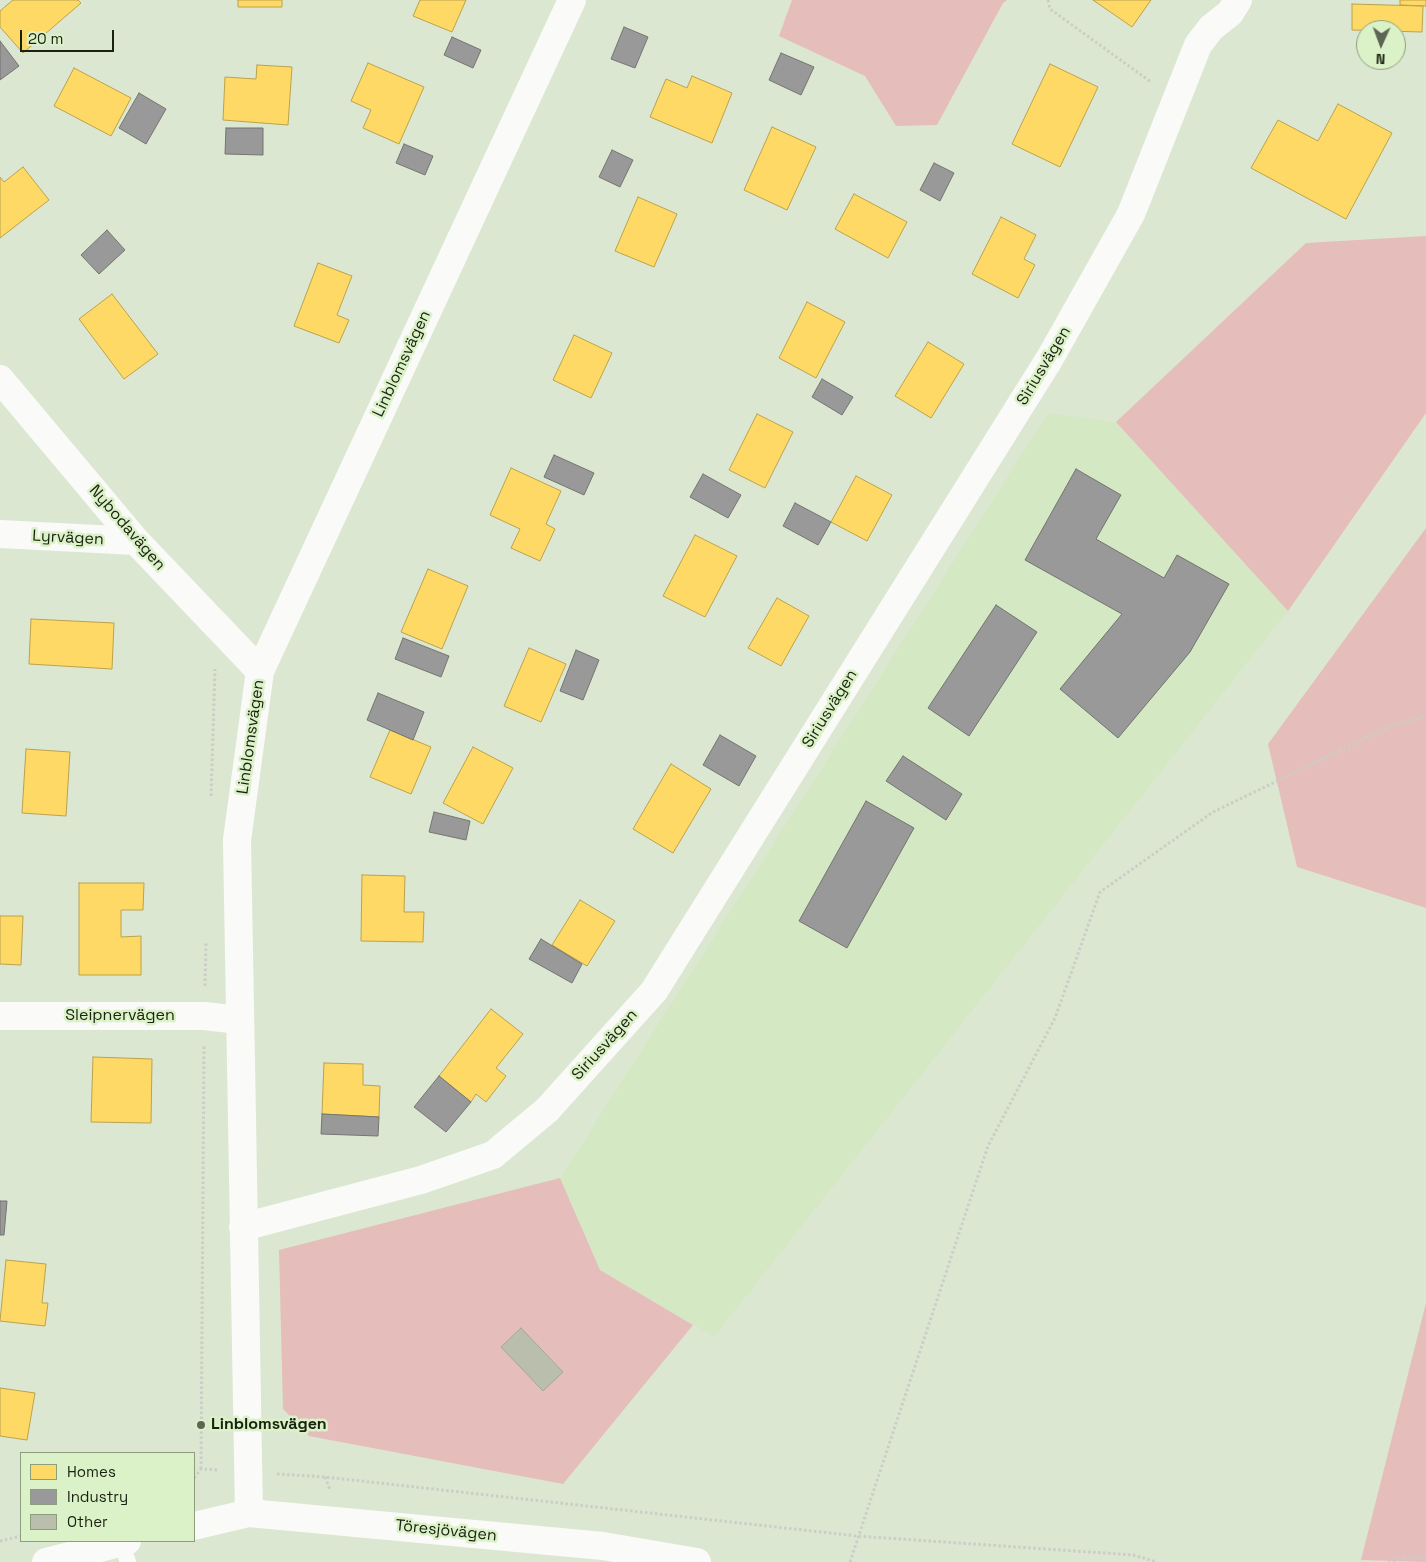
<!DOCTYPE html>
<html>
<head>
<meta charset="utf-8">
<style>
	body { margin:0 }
	#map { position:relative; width:1426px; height:1562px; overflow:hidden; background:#dce7d1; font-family:"Space Grotesk",sans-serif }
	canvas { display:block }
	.legend { position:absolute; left:20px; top:1452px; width:175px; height:90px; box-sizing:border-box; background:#dbf1c7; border:1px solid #8d9e7e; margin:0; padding:6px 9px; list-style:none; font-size:15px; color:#192111 }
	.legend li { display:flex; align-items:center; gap:10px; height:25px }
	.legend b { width:25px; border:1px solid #8d9e7e }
	.north { position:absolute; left:1356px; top:20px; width:50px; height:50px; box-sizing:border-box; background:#dbf1c7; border:1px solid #8d9e7e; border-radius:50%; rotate:182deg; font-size:14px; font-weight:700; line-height:20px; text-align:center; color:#192111 }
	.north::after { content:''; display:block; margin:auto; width:18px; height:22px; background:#5d6654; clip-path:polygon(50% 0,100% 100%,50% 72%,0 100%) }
	.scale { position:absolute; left:20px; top:30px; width:94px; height:22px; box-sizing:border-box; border:2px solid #192111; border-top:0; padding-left:6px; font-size:15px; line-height:18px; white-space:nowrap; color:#192111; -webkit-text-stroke:4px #dbf1c7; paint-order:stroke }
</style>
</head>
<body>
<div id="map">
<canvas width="1426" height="1562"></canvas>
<ul class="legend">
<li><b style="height:14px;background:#ffd966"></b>Homes</li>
<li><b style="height:14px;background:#999"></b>Industry</li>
<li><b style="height:14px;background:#babfad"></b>Other</li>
</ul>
<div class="north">N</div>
<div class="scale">20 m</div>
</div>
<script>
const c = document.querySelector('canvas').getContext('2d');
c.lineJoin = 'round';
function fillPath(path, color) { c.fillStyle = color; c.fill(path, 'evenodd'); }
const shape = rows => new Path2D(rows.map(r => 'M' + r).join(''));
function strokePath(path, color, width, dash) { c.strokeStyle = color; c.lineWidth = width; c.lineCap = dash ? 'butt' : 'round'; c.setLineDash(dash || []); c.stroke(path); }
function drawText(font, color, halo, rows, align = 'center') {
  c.font = font + ' "Space Grotesk",sans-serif'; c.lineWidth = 5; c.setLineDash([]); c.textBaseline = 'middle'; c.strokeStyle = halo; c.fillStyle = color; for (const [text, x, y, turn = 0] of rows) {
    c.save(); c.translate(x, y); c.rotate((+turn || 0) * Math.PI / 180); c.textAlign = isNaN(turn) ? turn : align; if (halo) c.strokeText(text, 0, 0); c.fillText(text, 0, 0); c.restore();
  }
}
fillPath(shape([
	[1048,413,1116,422,1288,611,714,1337,600,1270,560,1178]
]), '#d5e8c4');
fillPath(shape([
	[792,0,1007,0,1003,3,937,125,896,126,865,76,779,36],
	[1426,236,1426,413,1288,611,1116,422,1306,243],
	[1426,528,1426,908,1297,867,1268,744],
	[560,1178,600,1270,693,1325,563,1484,309,1436,283,1409,279,1250],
	[1426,1303,1426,1562,1361,1560]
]), '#e5bdba');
const homes = shape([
	[13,0,78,0,81,3,23,53,0,27,0,11,13,0],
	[238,0,282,0,282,7,238,7,238,0],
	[420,0,466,0,452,32,413,16,420,0],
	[1093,0,1151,0,1132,27,1093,0],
	[1400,0,1426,0,1426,6,1400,5,1400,0],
	[1352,4,1423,6,1422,32,1352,30,1352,4],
	[368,63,424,87,399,144,363,128,371,110,351,101,368,63],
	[1050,64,1098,87,1060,167,1012,144,1050,64],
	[257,65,292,67,288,125,223,120,225,77,256,79,257,65],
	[74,68,131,98,111,136,54,106,74,68],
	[692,76,732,93,712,143,650,117,666,79,687,88,692,76],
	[1338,104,1392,133,1346,219,1251,168,1278,120,1318,141,1338,104],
	[772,127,816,147,787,210,744,190,772,127],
	[23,167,49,200,0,238,0,177,4,182,23,167],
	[854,194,907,222,888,258,835,229,854,194],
	[638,197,677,214,654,267,615,251,638,197],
	[1001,217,1036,235,1024,259,1035,265,1018,298,972,274,1001,217],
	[318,263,352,276,337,315,349,320,339,343,294,326,318,263],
	[112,294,158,354,124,379,79,319,112,294],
	[807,302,845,322,816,378,779,358,807,302],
	[574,335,612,353,591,398,553,380,574,335],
	[928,342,964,364,931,418,895,396,928,342],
	[757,414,793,432,765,488,729,470,757,414],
	[511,468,561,491,546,524,555,529,540,561,511,548,520,529,490,515,511,468],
	[856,476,892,495,867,541,831,522,856,476],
	[695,535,737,556,705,617,663,596,695,535],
	[428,569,468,586,442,649,401,632,428,569],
	[777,598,809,616,781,666,748,648,777,598],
	[31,619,114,623,112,669,29,664,31,619],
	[529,648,566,664,541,722,504,706,529,648],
	[390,730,431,747,411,794,370,777,390,730],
	[473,747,513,768,483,824,443,803,473,747],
	[26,749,70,752,66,816,22,813,26,749],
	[671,764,711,789,673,853,633,829,671,764],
	[362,875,405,876,404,912,424,912,423,942,361,941,362,875],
	[79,883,144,883,143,910,121,910,121,937,141,936,141,975,79,975,79,883],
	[580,900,615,921,587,966,552,945,580,900],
	[0,916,23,916,21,965,0,964,0,916],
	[491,1009,523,1034,496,1068,506,1076,486,1102,476,1094,471,1102,439,1076,491,1009],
	[93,1057,152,1059,151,1123,91,1122,93,1057],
	[324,1063,363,1064,363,1085,380,1086,379,1117,322,1114,324,1063],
	[6,1260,46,1264,42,1303,48,1303,45,1326,0,1321,6,1260],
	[0,1388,35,1393,27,1440,0,1436,0,1388]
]);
fillPath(homes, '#ffd966');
strokePath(homes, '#baa24c', 1);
const industry = shape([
	[624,27,648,37,635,68,611,59,624,27],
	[452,37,481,50,473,68,444,55,452,37],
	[0,41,19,66,0,80,0,41],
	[781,53,814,67,801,95,769,80,781,53],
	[139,93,166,109,146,144,119,128,139,93],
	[226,128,263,128,263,155,225,154,226,128],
	[404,144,433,156,425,175,396,163,404,144],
	[612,150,633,160,620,187,599,177,612,150],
	[934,163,954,173,940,201,920,190,934,163],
	[107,230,125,250,99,274,81,255,107,230],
	[822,379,853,397,842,415,812,397,822,379],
	[554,455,594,473,584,495,544,477,554,455],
	[1076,469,1121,495,1096,539,1164,578,1177,555,1229,584,1190,652,1118,738,1060,689,1122,614,1025,560,1076,469],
	[703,474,741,495,728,518,690,497,703,474],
	[795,503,831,522,818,545,783,526,795,503],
	[996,605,1037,632,969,736,928,708,996,605],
	[403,638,449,656,441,677,395,659,403,638],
	[576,650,599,660,583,700,560,691,576,650],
	[378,693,424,712,413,740,367,720,378,693],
	[720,735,756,756,739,786,703,765,720,735],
	[903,756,962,794,946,820,886,781,903,756],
	[866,801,914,828,847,948,799,921,866,801],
	[434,812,470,821,466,840,429,832,434,812],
	[541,939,582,964,572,983,529,959,541,939],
	[439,1076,471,1102,446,1132,414,1107,439,1076],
	[322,1114,379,1117,378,1136,321,1134,322,1114],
	[0,1201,7,1201,4,1235,0,1235,0,1201]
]);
fillPath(industry, '#999');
strokePath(industry, '#737570', 1);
const building = shape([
	[521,1328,563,1372,543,1391,501,1347,521,1328]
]);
fillPath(building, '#babfad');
strokePath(building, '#a3a897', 1);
strokePath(shape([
	[1048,0,1050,9,1151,82],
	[211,796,215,669],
	[205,986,206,942],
	[201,1469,204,1045],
	[277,1474,325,1477,857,1536,1133,1555,1157,1562],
	[325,1477,330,1490],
	[194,1478,201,1469,219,1470],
	[0,1541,21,1536],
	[850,1562,988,1146,1055,1018,1100,892,1213,812,1391,726,1426,716],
	[1388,1562,1405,1558,1426,1558]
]), '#cacec7', 3, [2.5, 2.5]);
strokePath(shape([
	[121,1542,128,1562]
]), '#fafbf8', 16);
strokePath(shape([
	[0,379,136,541,260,671],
	[0,534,136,541],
	[0,1016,204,1016,240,1020],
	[243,1227,421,1180,493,1155,547,1110,654,991,1050,358,1131,214,1198,45,1211,28,1230,13,1238,0],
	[249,1513,237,840,260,671,572,0],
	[194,1526,249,1513,603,1546,697,1562],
	[46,1562,127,1541]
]), '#fafbf8', 28);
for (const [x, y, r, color] of [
	[201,1425,5,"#5d6654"]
]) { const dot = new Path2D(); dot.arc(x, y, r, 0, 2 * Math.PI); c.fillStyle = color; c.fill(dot); strokePath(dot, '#dbf1c7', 2); }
drawText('16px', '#192111', '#dbf1c7', [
	["Linblomsvägen",402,364,-65],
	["Siriusvägen",1044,366,-59],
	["Nybodavägen",127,528,49],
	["Lyrvägen",68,538,3],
	["Siriusvägen",830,709,-58],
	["Linblomsvägen",251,737,-82],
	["Sleipnervägen",120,1016],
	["Siriusvägen",605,1045,-48],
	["Töresjövägen",446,1531,6]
]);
drawText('bold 16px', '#192111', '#dbf1c7', [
	["Linblomsvägen",211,1425]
], 'left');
</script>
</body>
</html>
